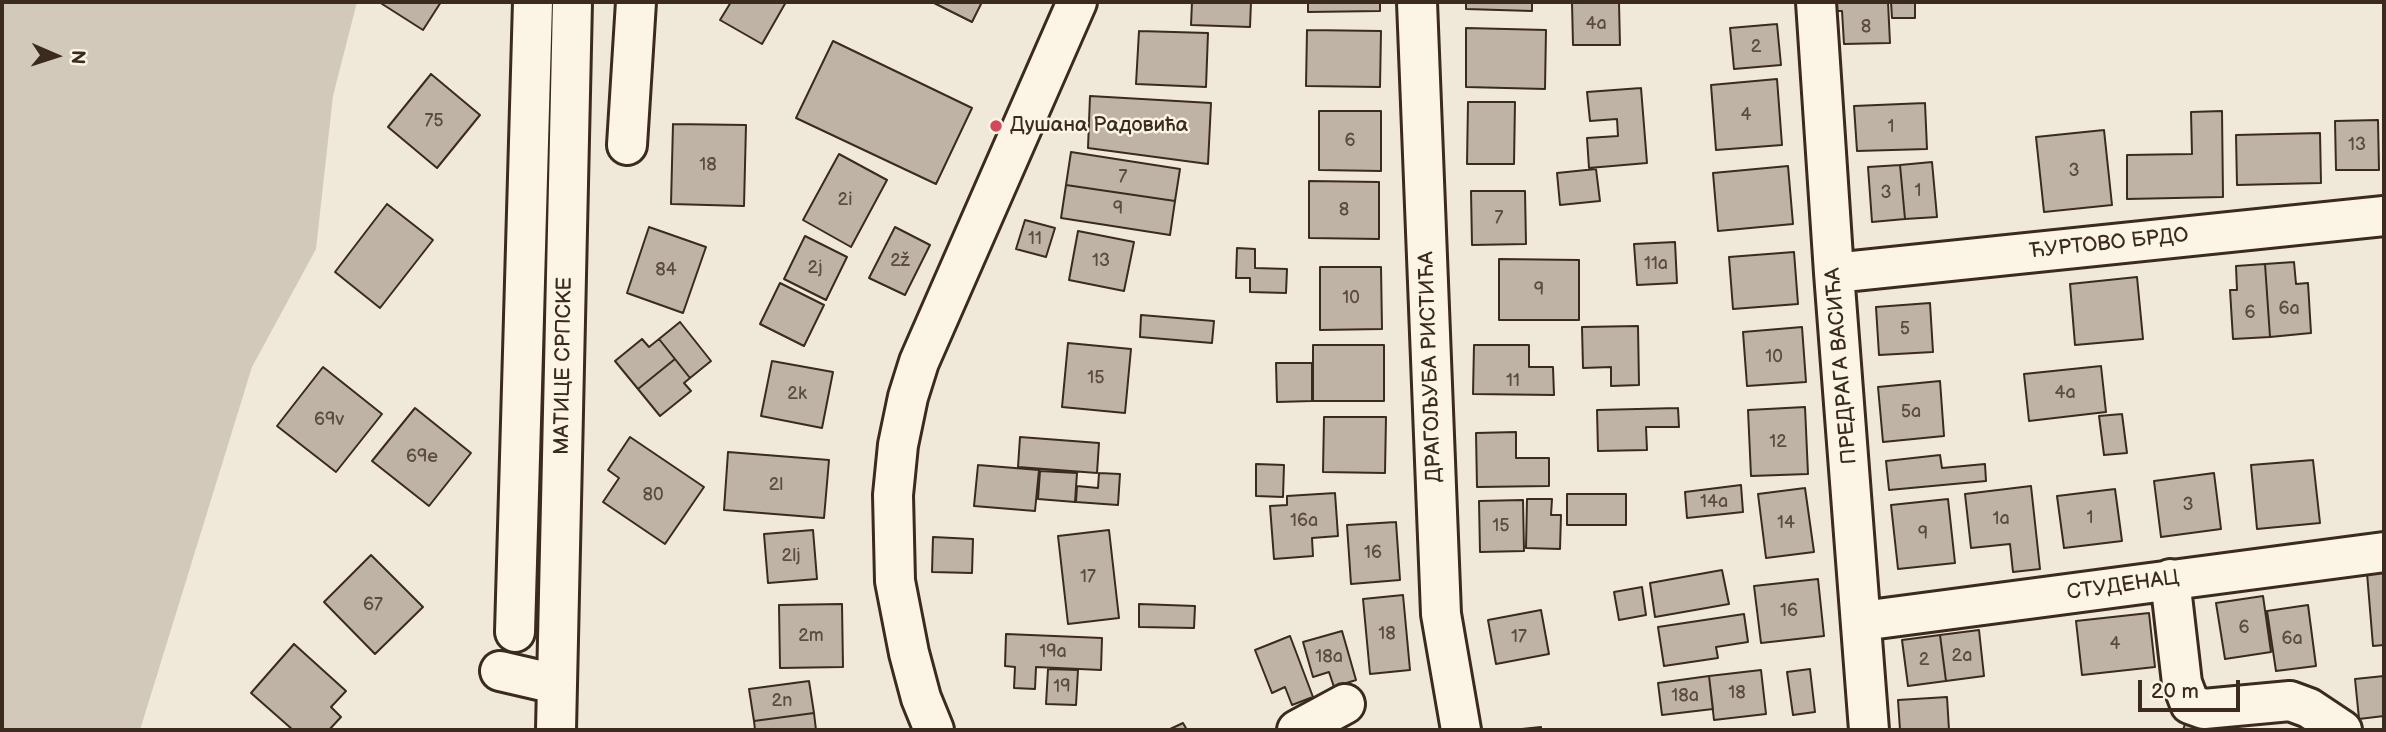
<!DOCTYPE html>
<html>
<head>
<meta charset="utf-8">
<style>
	body { margin:0 }
	#map { position:relative; width:2386px; height:732px; overflow:hidden; background:#f0e9d9; font-family:"Balsamiq Sans",sans-serif }
	canvas { display:block }
	.frame { position:absolute; inset:0; border:4px solid #3b2a1e; pointer-events:none }
	.north { position:absolute; left:21px; top:21px; width:70px; height:70px; -webkit-text-stroke:5px #fcf5e5; paint-order:stroke; rotate:93deg; font-size:19px; font-weight:700; line-height:28px; text-align:center; color:#3b2a1e }
	.north::after { content:''; display:block; margin:auto; width:24px; height:32px; background:#3b2a1e; clip-path:polygon(50% 0,100% 100%,50% 72%,0 100%) }
	.scale { position:absolute; left:2138px; top:680px; width:102px; height:32px; box-sizing:border-box; border:4px solid #3b2a1e; border-top:0; padding-left:9px; font-size:21px; line-height:24px; white-space:nowrap; color:#3b2a1e; -webkit-text-stroke:5px #fcf5e5; paint-order:stroke }
</style>
</head>
<body>
<div id="map">
<canvas width="2386" height="732"></canvas>
<div class="frame"></div>
<div class="north">N</div>
<div class="scale">20 m</div>
</div>
<script>
const c = document.querySelector('canvas').getContext('2d');
c.lineJoin = 'round';
function fillPath(path, color) { c.fillStyle = color; c.fill(path, 'evenodd'); }
const shape = rows => new Path2D(rows.map(r => 'M' + r).join(''));
function strokePath(path, color, width, dash) { c.strokeStyle = color; c.lineWidth = width; c.lineCap = dash ? 'butt' : 'round'; c.setLineDash(dash || []); c.stroke(path); }
function drawText(font, color, halo, rows, align = 'center') {
  c.font = font + ' "Balsamiq Sans",sans-serif'; c.lineWidth = 5; c.setLineDash([]); c.textBaseline = 'middle'; c.strokeStyle = halo; c.fillStyle = color; for (const [text, x, y, turn = 0] of rows) {
    c.save(); c.translate(x, y); c.rotate((+turn || 0) * Math.PI / 180); c.textAlign = isNaN(turn) ? turn : align; if (halo) c.strokeText(text, 0, 0); c.fillText(text, 0, 0); c.restore();
  }
}
fillPath(shape([
	[2,2,357,2,333,96,316,249,252,367,140,730,2,730]
]), '#d2c9ba');
const building = shape([
	[379,2,441,2,423,30,379,2],
	[731,2,786,2,762,44,720,20,731,2],
	[932,2,982,2,972,22,932,2],
	[1192,2,1251,2,1250,27,1191,25,1192,2],
	[1308,2,1380,2,1380,11,1308,12,1308,2],
	[1466,2,1532,2,1532,11,1466,9,1466,2],
	[1835,2,1888,2,1890,43,1844,44,1842,11,1836,11,1835,2],
	[1891,2,1915,2,1915,18,1892,18,1891,2],
	[1572,3,1619,3,1620,45,1573,45,1572,3],
	[1777,24,1781,65,1734,69,1730,28,1777,24],
	[1466,28,1546,30,1545,89,1466,87,1466,28],
	[1307,30,1381,31,1380,87,1306,86,1307,30],
	[1139,31,1208,33,1206,87,1136,84,1139,31],
	[833,41,972,108,936,184,796,118,833,41],
	[431,74,480,115,437,168,388,127,431,74],
	[1777,79,1782,145,1716,150,1711,85,1777,79],
	[1641,88,1647,163,1589,168,1587,138,1618,136,1617,119,1590,121,1587,92,1641,88],
	[1090,96,1211,103,1208,164,1088,148,1090,96],
	[1468,102,1515,102,1514,164,1467,164,1468,102],
	[1925,103,1927,149,1857,151,1854,106,1925,103],
	[1319,111,1381,111,1381,171,1319,170,1319,111],
	[2222,111,2223,197,2127,199,2127,155,2192,154,2191,112,2222,111],
	[2378,120,2379,170,2336,170,2335,121,2378,120],
	[673,124,746,125,744,206,671,204,673,124],
	[2104,130,2112,205,2044,212,2036,137,2104,130],
	[2320,133,2321,183,2237,185,2236,135,2320,133],
	[1071,152,1180,169,1175,201,1066,185,1071,152],
	[839,154,887,180,851,247,803,220,839,154],
	[1932,162,1937,217,1905,219,1900,165,1932,162],
	[1900,165,1905,219,1872,222,1868,167,1900,165],
	[1788,166,1793,224,1718,231,1713,173,1788,166],
	[1596,169,1600,201,1560,205,1557,173,1596,169],
	[1309,181,1379,182,1379,239,1309,238,1309,181],
	[1066,185,1175,201,1170,235,1061,218,1066,185],
	[1471,191,1525,191,1526,244,1472,245,1471,191],
	[387,204,433,240,380,308,335,272,387,204],
	[1025,220,1055,228,1046,257,1016,249,1025,220],
	[649,227,706,247,683,313,627,293,649,227],
	[895,227,930,245,905,295,869,278,895,227],
	[1078,231,1134,242,1124,291,1069,280,1078,231],
	[805,236,847,257,826,300,784,279,805,236],
	[1675,242,1677,283,1637,285,1634,244,1675,242],
	[1237,248,1255,249,1255,268,1287,269,1286,293,1250,292,1250,278,1236,278,1237,248],
	[1794,252,1798,304,1733,309,1729,257,1794,252],
	[1499,259,1579,260,1579,320,1499,320,1499,259],
	[2294,262,2296,284,2308,283,2311,333,2270,337,2265,264,2294,262],
	[2265,264,2270,337,2233,339,2230,290,2237,290,2236,266,2265,264],
	[1320,267,1381,267,1382,329,1320,330,1320,267],
	[2137,277,2143,339,2075,345,2070,284,2137,277],
	[780,283,824,305,804,346,760,324,780,283],
	[1930,303,1933,352,1879,355,1876,307,1930,303],
	[1141,315,1214,321,1212,343,1140,337,1141,315],
	[680,322,711,361,690,378,659,339,680,322],
	[1638,326,1639,385,1611,386,1611,367,1583,368,1582,327,1638,326],
	[1802,327,1806,382,1747,386,1743,332,1802,327],
	[642,339,649,347,659,339,675,359,638,389,615,361,642,339],
	[1068,343,1131,349,1125,413,1062,407,1068,343],
	[1313,345,1384,345,1384,401,1313,401,1313,345],
	[1474,345,1529,345,1529,367,1553,367,1554,395,1473,394,1474,345],
	[675,359,690,378,684,383,691,391,660,416,638,389,675,359],
	[772,361,833,372,822,428,761,416,772,361],
	[1276,363,1312,363,1312,401,1277,402,1276,363],
	[2101,366,2106,412,2029,421,2024,374,2101,366],
	[323,367,382,414,336,472,277,426,323,367],
	[1940,381,1944,436,1883,442,1878,387,1940,381],
	[1805,407,1808,474,1751,476,1748,410,1805,407],
	[415,408,471,453,429,506,372,461,415,408],
	[1678,408,1679,427,1646,427,1647,450,1598,451,1597,410,1678,408],
	[2122,414,2127,453,2104,455,2099,416,2122,414],
	[1324,417,1386,417,1385,473,1323,472,1324,417],
	[1516,432,1516,458,1549,458,1549,486,1477,487,1476,433,1516,432],
	[630,437,704,487,665,544,603,502,619,478,608,470,630,437],
	[1020,437,1099,443,1097,473,1018,467,1020,437],
	[728,452,829,460,824,518,724,510,728,452],
	[1940,455,1942,468,1985,464,1986,481,1889,490,1886,461,1940,455],
	[2313,460,2320,523,2257,529,2251,465,2313,460],
	[1256,464,1284,465,1283,497,1256,496,1256,464],
	[978,465,1039,470,1035,511,974,506,978,465],
	[1040,471,1077,473,1075,502,1038,499,1040,471],
	[1099,473,1120,474,1118,505,1076,502,1077,486,1098,488,1099,473],
	[2214,473,2221,529,2161,537,2154,481,2214,473],
	[1741,485,1743,512,1687,518,1685,492,1741,485],
	[2031,486,2040,569,2013,572,2010,544,1971,548,1965,494,2031,486],
	[1805,488,1814,552,1766,558,1758,494,1805,488],
	[2115,489,2122,541,2064,548,2057,496,2115,489],
	[1335,493,1338,536,1312,538,1313,556,1274,559,1270,506,1287,505,1287,496,1335,493],
	[1567,494,1626,494,1626,525,1567,525,1567,494],
	[1527,499,1552,499,1551,515,1561,515,1560,549,1526,548,1527,499],
	[1948,499,1955,563,1898,569,1891,505,1948,499],
	[1523,500,1524,551,1480,552,1479,501,1523,500],
	[1396,522,1400,580,1351,584,1347,525,1396,522],
	[813,530,817,579,768,583,764,534,813,530],
	[1109,530,1119,618,1068,624,1058,536,1109,530],
	[933,537,973,539,972,573,932,572,933,537],
	[371,555,423,607,375,654,324,602,371,555],
	[1722,570,1729,604,1655,617,1650,583,1722,570],
	[2384,572,2384,645,2373,646,2367,573,2384,572],
	[1818,579,1824,636,1761,643,1754,586,1818,579],
	[1642,587,1646,615,1619,620,1614,592,1642,587],
	[1403,595,1410,670,1370,674,1363,599,1403,595],
	[2263,596,2271,652,2225,659,2216,603,2263,596],
	[842,604,843,667,780,668,779,605,842,604],
	[1139,604,1195,606,1194,628,1139,627,1139,604],
	[2308,605,2316,666,2276,671,2267,611,2308,605],
	[1541,610,1549,654,1496,664,1488,620,1541,610],
	[2149,613,2155,667,2082,675,2076,621,2149,613],
	[1744,614,1748,642,1716,647,1718,658,1664,666,1658,627,1744,614],
	[1979,630,1984,676,1946,681,1940,635,1979,630],
	[1342,631,1356,680,1334,687,1329,672,1313,677,1303,642,1342,631],
	[1006,634,1102,638,1101,670,1036,667,1035,689,1014,688,1015,667,1005,666,1006,634],
	[1940,635,1946,681,1908,686,1902,640,1940,635],
	[1290,636,1313,697,1292,705,1285,687,1272,693,1255,650,1290,636],
	[294,644,346,691,331,707,341,717,329,730,293,730,251,693,294,644],
	[1048,669,1078,670,1076,705,1046,704,1048,669],
	[1810,669,1815,712,1793,715,1787,672,1810,669],
	[1761,670,1766,714,1714,720,1709,676,1761,670],
	[1709,676,1713,709,1662,715,1658,683,1709,676],
	[2384,676,2384,716,2359,719,2355,679,2384,676],
	[809,681,814,713,754,721,749,689,809,681],
	[1947,697,1949,730,1900,730,1898,700,1947,697],
	[814,713,816,730,755,730,754,721,814,713],
	[2186,721,2219,730,2183,730,2186,721],
	[1183,723,1187,730,1168,730,1183,723],
	[1541,727,1541,730,1512,730,1541,727]
]);
fillPath(building, '#beb3a4');
strokePath(building, '#3b2a1e', 2);
const minor = shape([
	[1417,2,1441,614,1461,730],
	[1816,2,1834,273,1869,730],
	[627,145,636,2],
	[1834,273,2384,216],
	[2170,579,2182,683,2190,704,2204,709,2290,701,2309,708,2342,730],
	[1862,621,2384,552],
	[515,632,533,2],
	[500,671,556,684],
	[1297,730,1345,704]
]);
const major = shape([
	[556,730,572,2],
	[934,730,921,698,909,653,895,581,893,495,898,445,908,397,919,362,1077,2]
]);
strokePath(minor, '#3b2a1e', 44);
strokePath(major, '#3b2a1e', 44);
strokePath(minor, '#fcf5e5', 38);
strokePath(major, '#fcf5e5', 38);
for (const [x, y, r, color] of [
	[996,126,7,"#d1495b"]
]) { const dot = new Path2D(); dot.arc(x, y, r, 0, 2 * Math.PI); c.fillStyle = color; c.fill(dot); strokePath(dot, '#fcf5e5', 2.5); }
drawText('18px', '#5c4c40', null, [
	["4a",1596,24],
	["8",1866,27],
	["2",1756,47],
	["4",1746,115],
	["75",434,121],
	["1",1891,127],
	["6",1350,141],
	["13",2357,145],
	["18",708,165],
	["3",2074,171],
	["7",1123,177],
	["1",1918,191],
	["3",1886,193],
	["2i",845,200],
	["9",1118,209],
	["8",1344,210],
	["7",1499,218],
	["11",1035,239],
	["2ž",900,261],
	["13",1101,261],
	["11a",1656,264],
	["2j",815,268],
	["84",666,270],
	["9",1539,290],
	["10",1351,298],
	["6a",2289,309],
	["6",2250,313],
	["5",1905,329],
	["10",1774,357],
	["15",1096,378],
	["11",1513,381],
	["4a",2065,393],
	["2k",797,394],
	["5a",1911,412],
	["69v",329,420],
	["12",1778,442],
	["69e",422,457],
	["2l",776,485],
	["80",653,495],
	["14a",1714,502],
	["3",2188,505],
	["1",2090,518],
	["1a",2001,519],
	["16a",1304,521],
	["14",1786,523],
	["15",1501,526],
	["9",1923,534],
	["16",1373,553],
	["2lj",791,556],
	["17",1088,577],
	["67",373,605],
	["16",1789,611],
	["6",2244,628],
	["18",1387,634],
	["2m",811,636],
	["17",1519,637],
	["6a",2292,639],
	["4",2115,644],
	["19a",1053,652],
	["2a",1962,656],
	["18a",1329,657],
	["2",1924,660],
	["19",1062,687],
	["18",1737,693],
	["18a",1685,696],
	["2n",782,701]
]);
drawText('21px', '#3b2a1e', '#fcf5e5', [
	["Душана Радовића",1010,126]
], 'left');
drawText('21px', '#3b2a1e', '#fcf5e5', [
	["ЋУРТОВО БРДО",2109,244,-6],
	["МАТИЦЕ СРПСКЕ",564,366,-89],
	["ПРЕДРАГА ВАСИЋА",1842,366,-95],
	["ДРАГОЉУБА РИСТИЋА",1431,367,-92],
	["СТУДЕНАЦ",2123,586,-8]
]);
</script>
</body>
</html>
